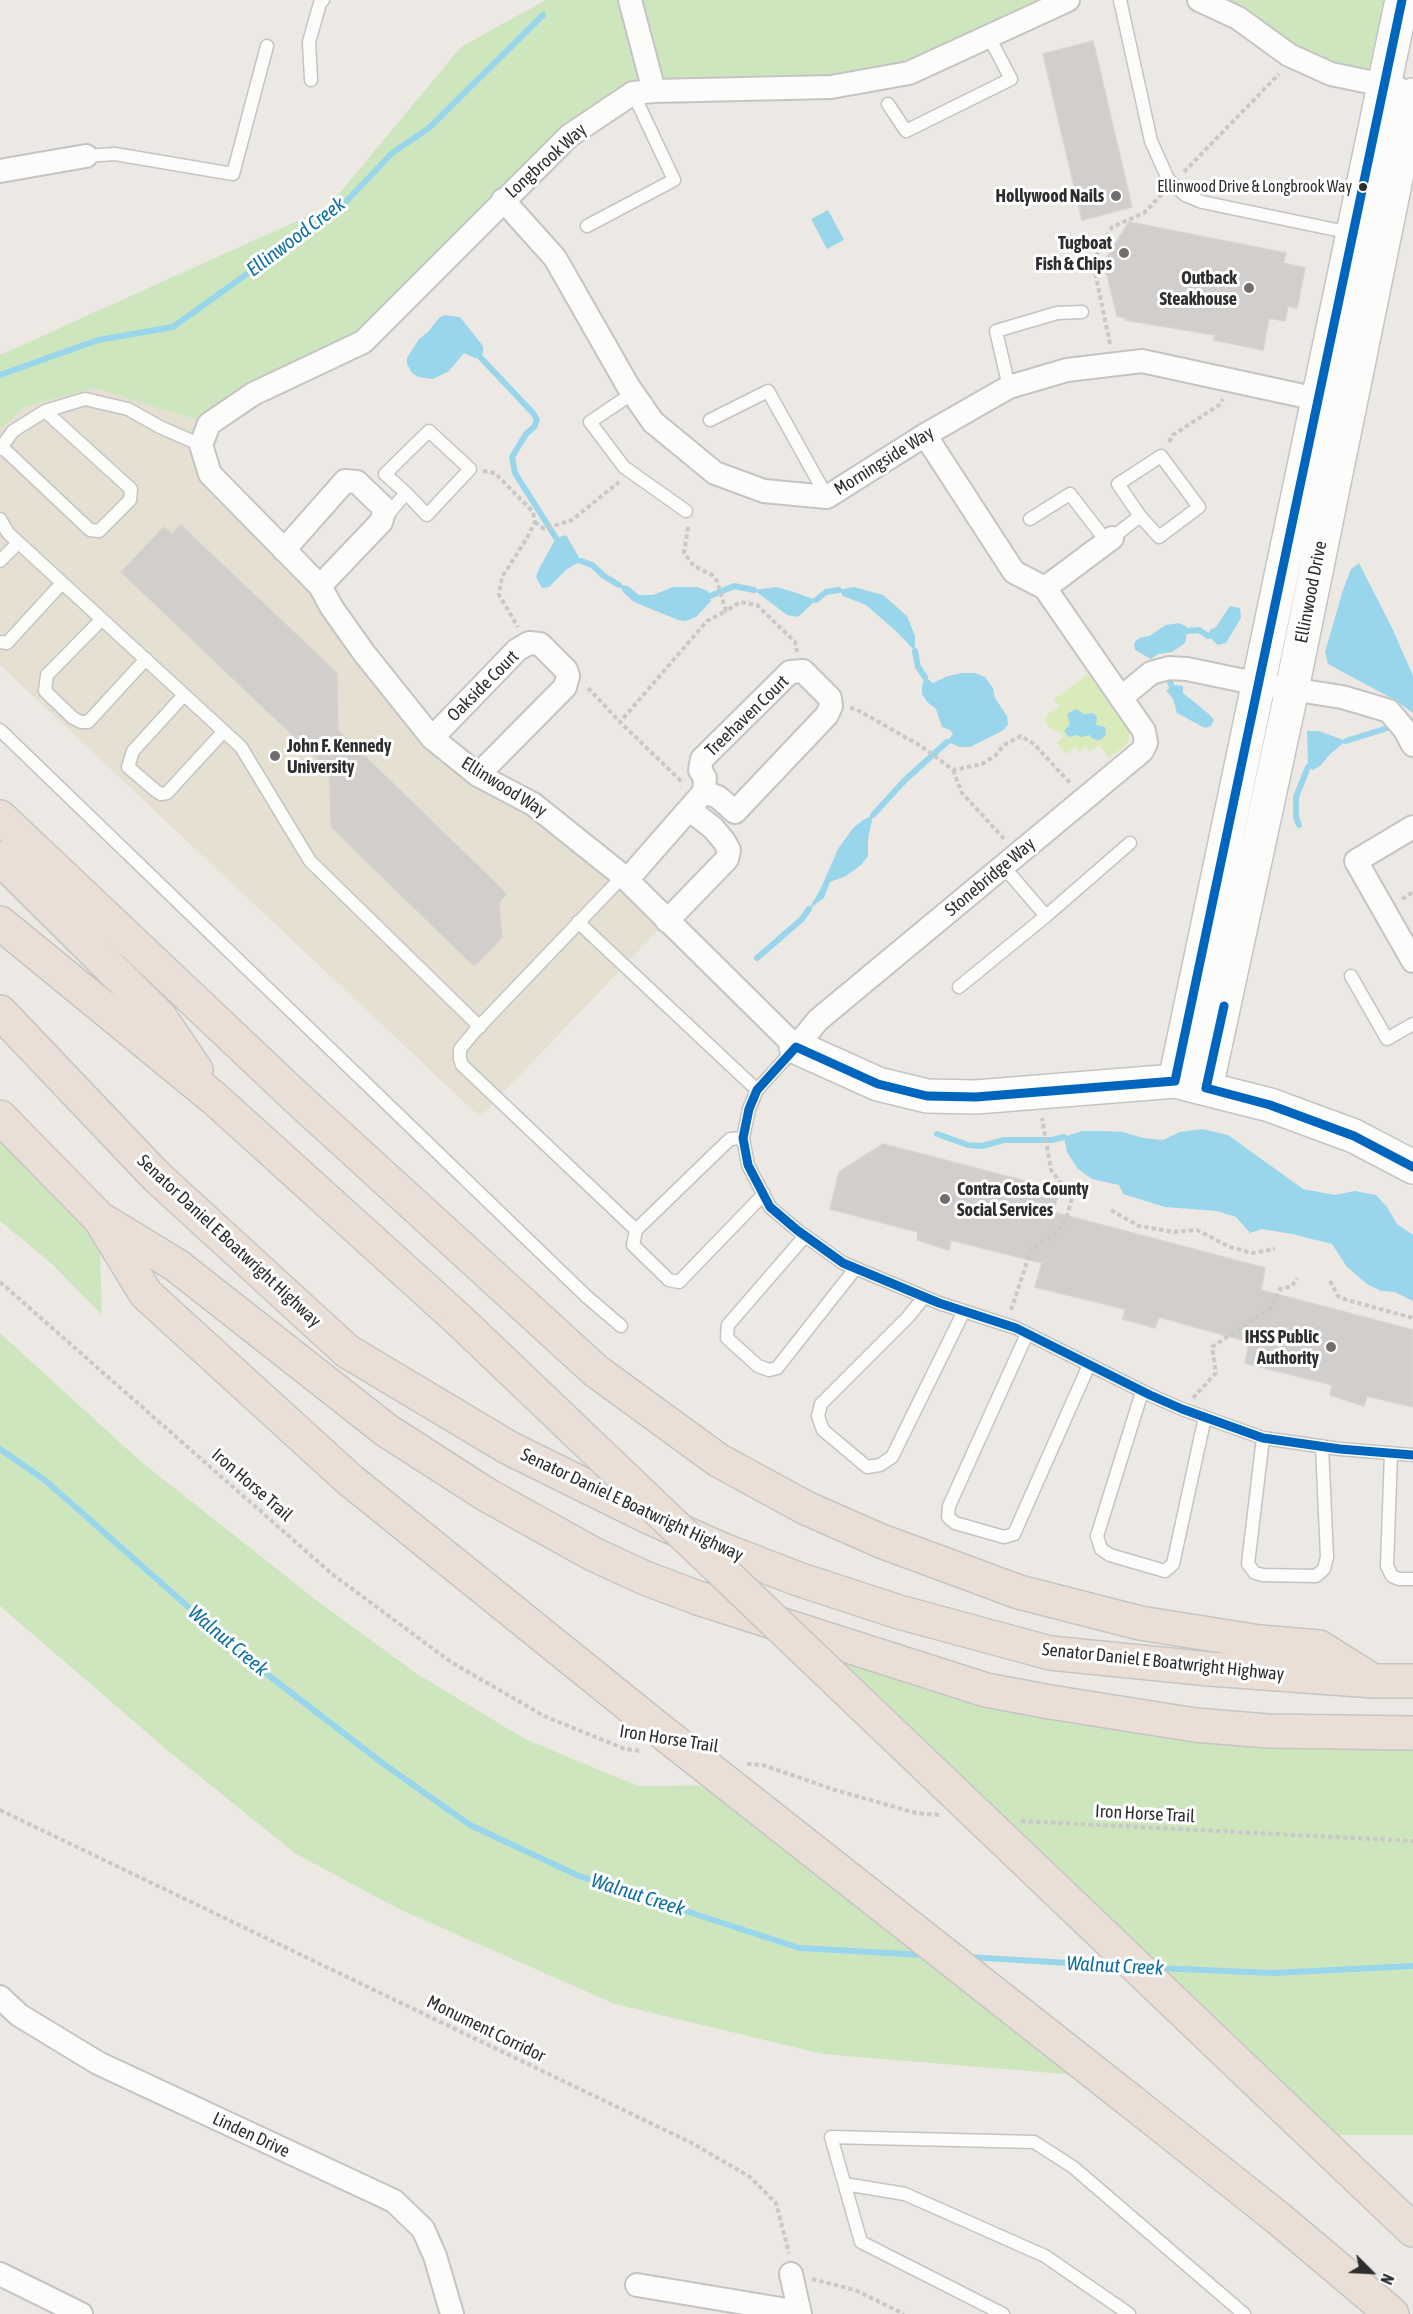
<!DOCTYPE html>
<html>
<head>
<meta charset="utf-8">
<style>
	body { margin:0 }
	#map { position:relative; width:1413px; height:2314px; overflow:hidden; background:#ece8e4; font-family:"Asap Condensed",sans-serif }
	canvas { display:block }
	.north { position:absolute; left:1341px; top:2242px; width:60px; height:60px; -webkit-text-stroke:4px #fff; paint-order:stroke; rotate:114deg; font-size:16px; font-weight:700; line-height:24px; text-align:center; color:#2e2e2e }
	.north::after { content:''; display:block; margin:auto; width:21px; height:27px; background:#2e2e2e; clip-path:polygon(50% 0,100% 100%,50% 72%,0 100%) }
</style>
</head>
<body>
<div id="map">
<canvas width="1413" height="2314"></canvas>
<div class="north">N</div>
</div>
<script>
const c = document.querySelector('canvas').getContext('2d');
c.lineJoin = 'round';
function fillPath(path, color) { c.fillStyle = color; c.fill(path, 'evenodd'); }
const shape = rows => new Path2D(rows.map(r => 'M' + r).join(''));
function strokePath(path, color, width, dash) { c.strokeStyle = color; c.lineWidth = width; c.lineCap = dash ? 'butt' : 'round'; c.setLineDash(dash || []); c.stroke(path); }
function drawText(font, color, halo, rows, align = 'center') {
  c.font = font + ' "Asap Condensed",sans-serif'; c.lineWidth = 6; c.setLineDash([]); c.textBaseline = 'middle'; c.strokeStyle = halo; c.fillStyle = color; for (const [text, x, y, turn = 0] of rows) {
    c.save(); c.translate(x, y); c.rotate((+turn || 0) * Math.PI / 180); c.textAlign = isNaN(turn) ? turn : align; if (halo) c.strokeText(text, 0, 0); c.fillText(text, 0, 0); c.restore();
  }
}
fillPath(shape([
	[95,388,209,424,210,474,320,586,432,738,667,921,480,1117,0,665,0,430,24,407]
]), '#e6e0d3');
fillPath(shape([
	[546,0,1068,0,909,73,654,91,569,136,363,342,209,424,95,388,24,407,0,430,0,355,328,207,461,47],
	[1199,0,1402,0,1383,85,1331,74],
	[0,1117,99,1218,102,1315,51,1263,0,1221],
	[0,1333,139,1460,316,1600,417,1674,525,1739,638,1786,729,1785,1101,2077,823,2054,615,2004,401,1910,296,1854,167,1750,0,1606],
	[809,1634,986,1690,1413,1733,1413,2135,1313,2135]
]), '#cee6be');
fillPath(shape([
	[1088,674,1130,731,1128,743,1109,758,1099,745,1090,752,1085,747,1079,752,1075,747,1066,754,1057,743,1064,737,1061,733,1050,729,1045,719,1047,715,1059,706,1054,699]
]), '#d9eabb');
fillPath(shape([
	[828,210,844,240,827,249,811,219],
	[445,315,460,317,483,346,483,353,480,357,475,358,464,353,449,371,433,379,419,377,412,373,407,364,407,358,419,339,428,332,439,318],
	[566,535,581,561,567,569,549,587,542,588,536,577,539,569,556,538],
	[1359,563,1393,630,1413,676,1413,713,1395,700,1328,664,1325,652,1343,590,1351,569],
	[619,585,628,586,639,595,653,595,673,587,697,587,708,591,711,601,696,617,686,621,678,620,634,602,625,594],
	[776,587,794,592,816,600,798,617,787,615,754,590],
	[854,587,883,595,907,616,915,636,915,651,897,632,866,605,843,596,839,590],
	[1230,606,1240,608,1241,618,1226,643,1218,645,1208,636,1210,630,1216,627],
	[1179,623,1187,627,1186,639,1185,643,1172,652,1158,654,1151,659,1135,650,1134,643,1139,638,1149,636,1166,625],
	[962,673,975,673,985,677,993,688,995,698,1007,716,1008,725,1002,731,970,747,960,747,947,742,953,734,950,730,942,727,936,709,927,702,922,694,922,686,925,677,933,683,948,676],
	[1176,685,1183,686,1183,693,1210,715,1214,720,1211,726,1205,728,1177,713,1173,699,1166,690],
	[1076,709,1084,714,1093,713,1097,717,1096,725,1105,727,1106,735,1100,740,1093,739,1089,735,1082,737,1075,735,1069,737,1064,731,1070,724,1067,714],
	[1307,731,1319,731,1346,741,1330,754,1321,765,1313,770,1308,767],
	[873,815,868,839,868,856,861,865,846,876,830,882,824,898,809,909,821,888,838,849,853,828,863,820],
	[1202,1129,1228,1135,1303,1189,1335,1195,1355,1191,1376,1195,1387,1207,1397,1224,1413,1235,1413,1301,1395,1292,1381,1291,1367,1284,1347,1267,1332,1244,1292,1234,1262,1229,1250,1233,1236,1217,1217,1211,1165,1207,1123,1194,1119,1185,1092,1179,1078,1169,1067,1152,1064,1137,1082,1131,1105,1131,1123,1132,1143,1138,1163,1140,1180,1132]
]), '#99d6ec');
strokePath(shape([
	[480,357,533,413,537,420,534,427,526,434,512,457,515,473,556,538],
	[0,375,98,340,173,327,343,205,392,153,429,128,543,15],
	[581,561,592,565,604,576,619,585],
	[710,596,734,586,754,590],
	[816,600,826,592,839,590],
	[1187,631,1199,630,1208,636],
	[915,651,918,667,925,677],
	[1167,674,1172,687],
	[1346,741,1394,726],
	[873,815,905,780,947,742],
	[1299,825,1296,817,1296,797,1308,767],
	[757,958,802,919,809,909],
	[937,1134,968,1145,982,1146,1004,1140,1052,1140,1064,1137],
	[0,1449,46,1481,246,1658,385,1765,470,1825,579,1876,799,1948,924,1955],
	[967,1957,1119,1966],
	[1156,1968,1273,1973,1413,1966]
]), '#99d6ec', 6);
const building = shape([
	[1093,41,1132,207,1082,220,1043,54,1093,41],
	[1129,222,1286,253,1283,263,1305,268,1297,308,1288,306,1285,321,1269,318,1263,350,1214,340,1215,335,1125,320,1126,318,1117,316,1104,262,1129,222],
	[181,525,337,673,338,730,507,894,499,902,502,938,474,966,331,827,329,770,121,572,164,527,172,534,181,525],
	[883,1144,1060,1190,1053,1212,1265,1268,1261,1290,1413,1330,1413,1407,1367,1396,1364,1406,1330,1395,1332,1385,1245,1363,1249,1342,1159,1317,1155,1328,1123,1319,1125,1309,1035,1287,1042,1263,951,1240,949,1250,917,1240,918,1232,830,1209,839,1172,883,1144]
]);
fillPath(building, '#d1cecb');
strokePath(building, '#d7d4d0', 1.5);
const lane = shape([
	[1120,0,1151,141,1168,179,1185,195,1202,202,1351,233],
	[311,80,309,42,320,3,323,0],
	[888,104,906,131,1011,79,989,37],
	[86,156,115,154,233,174,267,46],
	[587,226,674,180,633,93],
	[1009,387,996,331,1057,313,1082,312],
	[633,393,590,422,624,467,686,511],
	[710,420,768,391,827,497],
	[2,447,90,530,99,531,130,500,131,489,45,411],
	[0,449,13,431,45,411,85,399,128,409,160,427,201,445],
	[0,519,8,533,241,747,310,861,480,1027],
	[384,519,406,493,427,515,470,469,429,431,385,474,406,493],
	[1030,519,1070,494,1107,542],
	[1112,538,1140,516,1159,537,1199,507,1161,456,1118,484,1140,516],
	[0,561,18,543],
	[102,619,47,675,45,691,73,718,81,722,88,722,146,659],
	[0,642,7,643,62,583],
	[184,695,133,751,128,767,156,791,161,794,167,793,224,731],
	[0,730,586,1296,621,1326],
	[623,876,475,1031,460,1049,460,1059,462,1065,636,1230],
	[1046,916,1130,843],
	[578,922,757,1090],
	[1351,976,1387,1039,1413,1024],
	[959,987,1046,916,1003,866],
	[795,1048,757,1090,749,1109,743,1138,748,1165,770,1207,797,1230,843,1263,939,1303,1016,1328,1150,1395,1182,1409,1263,1438,1340,1449,1413,1455],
	[743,1138,730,1139,636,1230,633,1245,669,1280,679,1282,764,1194],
	[805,1236,728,1325,727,1338,758,1366,769,1370,777,1368,855,1269],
	[924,1297,908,1317,821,1404,818,1416,823,1430,867,1467,880,1465,892,1457,964,1311],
	[1027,1334,949,1506,948,1517,955,1523,1004,1537,1014,1534,1089,1365],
	[1142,1392,1097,1536,1101,1549,1110,1555,1165,1571,1173,1564,1205,1417],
	[1263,1438,1248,1564,1255,1573,1263,1575,1316,1576,1324,1569,1327,1557,1322,1446],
	[1391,1453,1387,1566,1392,1576,1399,1579,1413,1579],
	[845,2184,905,2194,1045,2256,1129,2314],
	[1003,2314,861,2242,831,2137,1034,2142,1073,2167,1244,2314]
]);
const street = shape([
	[630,0,654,91],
	[1199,0,1238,18,1289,55,1331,74,1398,88],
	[0,171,86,156],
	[503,200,555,258,628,386,653,422,715,473,764,491,827,497,925,435,1009,387,1067,370,1142,361,1317,399],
	[925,435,1014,572,1045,588,1144,731,1146,743,1142,751,818,1020,796,1047,623,876,533,804,478,775,432,738,364,653,332,608,320,586,210,474,201,445,209,424,253,394,363,342,569,136,633,93,654,91,831,87,909,73,1068,0],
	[284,550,345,481,357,482,383,507,384,512,381,522,320,586],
	[1045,588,1112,538],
	[1122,697,1151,673,1169,668,1187,669,1259,684,1342,697,1376,707,1389,711,1405,730,1413,745],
	[432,738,517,650,529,643,540,644,566,670,568,676,565,687,478,775],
	[1413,827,1356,861,1413,961],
	[627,880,704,792,705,778,700,770,702,759,790,672,803,671,830,698,831,706,827,715,735,812,718,797,704,792],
	[667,921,727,859,729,850,724,841,713,828,690,810],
	[0,1997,19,2015,98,2063,394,2201,423,2229,435,2256,452,2314],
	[0,2274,81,2314],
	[791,2274,800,2314],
	[637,2285,799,2312]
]);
const secondary = shape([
	[796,1047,878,1084,927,1096,976,1097,1175,1081,1270,1105,1354,1136,1413,1167],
	[1175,1081,1402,0],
	[1206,1088,1292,689,1413,95]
]);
const highway = shape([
	[0,817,297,1098,596,1371,718,1460,806,1508,881,1541,1019,1592,1140,1623,1259,1642,1319,1647,1373,1681],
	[0,858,160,1017,196,1070],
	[0,923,215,1099,459,1320],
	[0,1012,156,1176,347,1351,509,1448,651,1518,723,1550,798,1579,899,1612,1050,1653,1210,1669,1373,1681,1413,1681],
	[0,1117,99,1218,176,1265,386,1430,487,1495,593,1554,645,1578,698,1598,986,1690,1050,1702,1195,1725,1268,1731,1413,1733],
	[103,1224,146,1294,350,1480,666,1735],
	[1132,2102,1278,2218,1392,2314],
	[1313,2135,1413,2230]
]);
strokePath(lane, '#c5c4c5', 15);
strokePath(street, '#c5c4c5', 26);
strokePath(secondary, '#c5c4c5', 36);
strokePath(highway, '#c6c5c4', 36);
strokePath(shape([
	[1184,172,1279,74],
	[1110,344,1093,262,1112,227,1144,213,1162,194],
	[1169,442,1173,435,1219,405,1223,399],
	[483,471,495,473,533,512,535,522,527,538,502,577,499,595,518,627],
	[535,522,544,529,572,520,619,482],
	[688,527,684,553,694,566,712,575,717,581,726,611,740,602,757,605,795,642,797,652],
	[588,688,620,722],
	[850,708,856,709,921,746,953,770,982,764,995,756,1004,745,1021,736,1034,744,1071,784],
	[953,770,962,793,1005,840],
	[681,781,620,722,707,621,726,611],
	[1402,899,1413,892],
	[1111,1210,1139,1226,1174,1232,1197,1230,1230,1247,1252,1253,1275,1249],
	[1330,1281,1338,1296,1347,1300,1413,1318],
	[0,1282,332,1574,451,1662,544,1716,625,1749,641,1751],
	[1011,1310,1031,1250,1057,1232,1066,1220,1072,1198,1051,1170,1042,1118],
	[1193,1398,1216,1373,1212,1347,1272,1307,1280,1289,1292,1286,1297,1278],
	[747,1764,763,1765,835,1790,916,1813,939,1815],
	[0,1810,692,2143,750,2177,776,2203,789,2253],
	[1021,1821,1413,1841],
	[812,2279,855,2290,904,2314]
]), '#c9c9c8', 4, [4.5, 3]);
strokePath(lane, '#fcfcfb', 12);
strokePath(street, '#fcfcfb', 22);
strokePath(secondary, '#fcfcfb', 33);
strokePath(highway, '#eadfd6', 33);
const highwayBridge = shape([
	[459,1320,1313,2135],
	[666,1735,1132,2102]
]);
strokePath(highwayBridge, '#c6c5c4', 36, []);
strokePath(highwayBridge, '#eadfd6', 33);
strokePath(shape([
	[1402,0,1175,1081,976,1097,927,1096,878,1084,796,1047,757,1090,749,1109,743,1138,748,1165,770,1207,797,1230,843,1263,939,1303,1016,1328,1150,1395,1182,1409,1263,1438,1340,1449,1413,1455],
	[1224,1006,1206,1088,1270,1105,1354,1136,1413,1167]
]), '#0065bd', 9);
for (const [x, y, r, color] of [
	[1363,187,5,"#2e2e2e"],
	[1116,196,6,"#706f6e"],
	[1124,253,6,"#706f6e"],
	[1249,288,6,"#706f6e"],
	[275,756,6,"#706f6e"],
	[945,1199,6,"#706f6e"],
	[1331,1347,6,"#706f6e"]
]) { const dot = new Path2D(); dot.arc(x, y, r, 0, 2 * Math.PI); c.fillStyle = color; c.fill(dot); strokePath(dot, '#fff', 2); }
drawText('16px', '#2e2e2e', '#fff', [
	["Ellinwood Drive & Longbrook Way",1352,187]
], 'right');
drawText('18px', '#2e2e2e', '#fff', [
	["Longbrook Way",546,161,-42],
	["Morningside Way",884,461,-32],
	["Ellinwood Drive",1311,592,-79],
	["Oakside Court",483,686,-45],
	["Treehaven Court",747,716,-44],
	["Ellinwood Way",504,787,32],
	["Stonebridge Way",990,877,-40],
	["Senator Daniel E Boatwright Highway",229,1241,43],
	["Iron Horse Trail",252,1485,41],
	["Senator Daniel E Boatwright Highway",632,1505,25],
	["Senator Daniel E Boatwright Highway",1163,1662,6],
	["Iron Horse Trail",669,1739,9],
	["Iron Horse Trail",1145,1814,3],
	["Monument Corridor",486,2029,26],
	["Linden Drive",251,2135,25]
]);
drawText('bold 18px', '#2e2e2e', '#fff', [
	["Hollywood Nails",1104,196],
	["Tugboat",1112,243],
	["Fish & Chips",1112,264],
	["Outback",1237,278],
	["Steakhouse",1237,299],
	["John F. Kennedy",287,746,"left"],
	["University",287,767,"left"],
	["Contra Costa County",957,1189,"left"],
	["Social Services",957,1210,"left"],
	["IHSS Public",1319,1337],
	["Authority",1319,1358]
], 'right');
drawText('italic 20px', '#0d6fa3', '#fff', [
	["Ellinwood Creek",296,237,-37],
	["Walnut Creek",228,1641,40],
	["Walnut Creek",638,1895,18],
	["Walnut Creek",1115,1966,3]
]);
</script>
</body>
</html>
